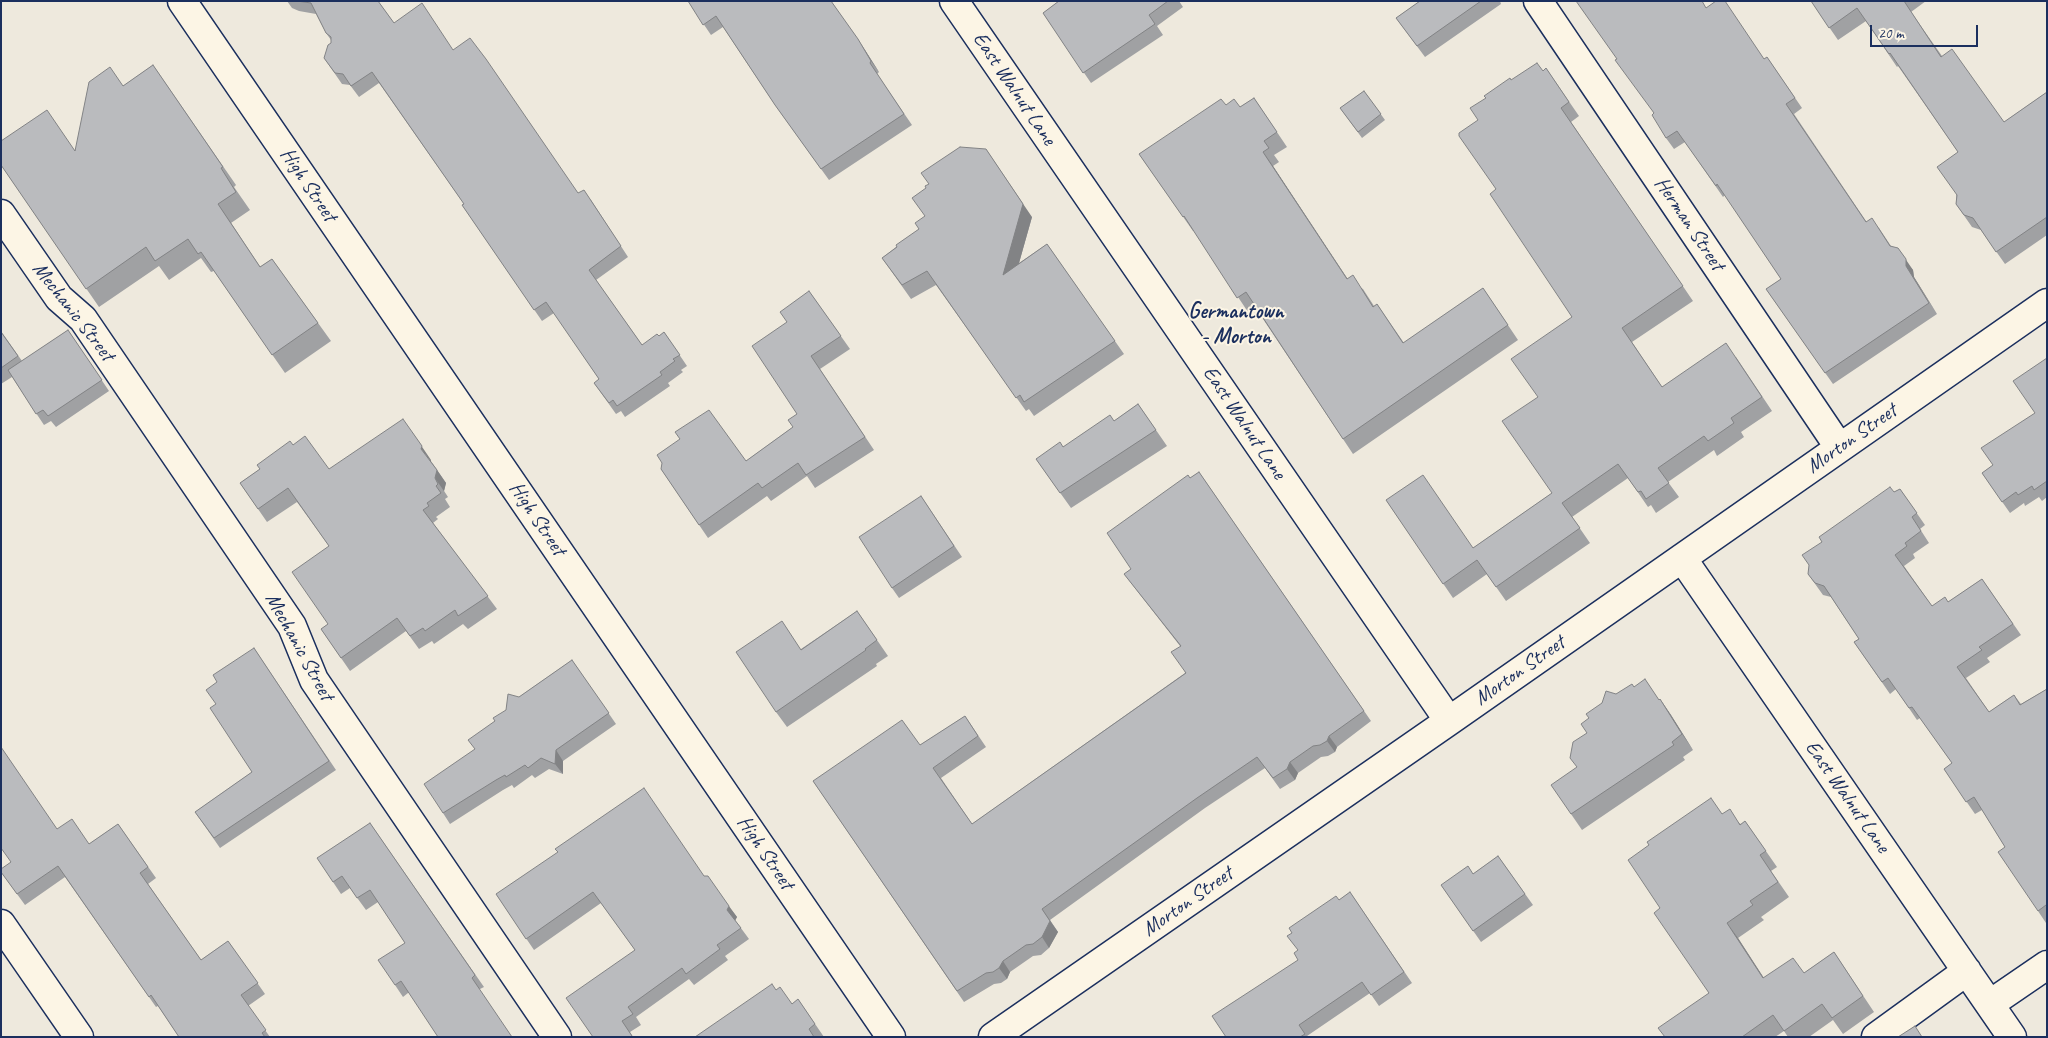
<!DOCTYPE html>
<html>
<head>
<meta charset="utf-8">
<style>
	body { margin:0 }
	#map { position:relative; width:2048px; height:1038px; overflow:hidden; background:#eee9dd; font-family:Caveat,sans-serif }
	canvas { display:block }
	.frame { position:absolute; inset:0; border:2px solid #1b2f5e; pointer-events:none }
	.scale { position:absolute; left:1870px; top:25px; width:108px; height:22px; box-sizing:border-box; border:2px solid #1b2f5e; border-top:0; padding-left:6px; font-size:15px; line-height:18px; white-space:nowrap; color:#1b2f5e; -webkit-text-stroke:4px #fcf5e5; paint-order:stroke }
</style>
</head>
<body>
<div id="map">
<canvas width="2048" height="1038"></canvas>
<div class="frame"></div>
<div class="scale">20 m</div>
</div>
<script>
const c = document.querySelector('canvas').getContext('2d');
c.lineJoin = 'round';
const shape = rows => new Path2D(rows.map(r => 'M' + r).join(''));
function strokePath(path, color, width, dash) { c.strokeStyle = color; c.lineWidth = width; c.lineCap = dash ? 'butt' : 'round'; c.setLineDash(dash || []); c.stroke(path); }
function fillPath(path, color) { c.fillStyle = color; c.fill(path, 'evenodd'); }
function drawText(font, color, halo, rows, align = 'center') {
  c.font = font + ' Caveat,sans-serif'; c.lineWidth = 4; c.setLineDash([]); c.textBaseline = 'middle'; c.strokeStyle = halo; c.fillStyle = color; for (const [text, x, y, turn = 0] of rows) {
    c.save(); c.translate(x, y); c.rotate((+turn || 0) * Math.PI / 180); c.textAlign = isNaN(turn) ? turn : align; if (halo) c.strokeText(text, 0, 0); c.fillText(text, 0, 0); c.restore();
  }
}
const minor = shape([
	[182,1,891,1037],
	[954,1,1449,721],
	[1538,1,1839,447],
	[1,214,59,298,83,319,292,626,314,680,557,1037],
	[1682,558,2012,1037],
	[1,924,79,1037],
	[1990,1004,2047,965],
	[993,1037,1449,721,2047,303],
	[1876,1037,1967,971]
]);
strokePath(minor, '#1b2f5e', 31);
strokePath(minor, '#fcf5e5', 28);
fillPath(shape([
	[287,1,378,1,394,23,453,50,578,193,591,200,628,257,596,280,642,345,659,336,664,332,687,366,681,370,683,372,668,383,670,386,625,417,621,411,616,414,594,383,599,379,554,313,542,321,462,205,464,204,379,83,359,97,350,85,342,84,324,58,331,43,331,40,326,33,316,14,299,11,292,8],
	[688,1,831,1,865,50,879,72,877,74,912,125,829,180,775,105,723,27,711,35],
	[1059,1,1179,1,1183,7,1157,26,1163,35,1091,83,1043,13],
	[1420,1,1500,1,1501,4,1425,57,1396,18],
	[1811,1,1926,1,1911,12,1942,56,2004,122,2047,92,2047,235,2005,264,1981,230,1972,227,1956,204,1958,152,1898,66,1897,67,1866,21,1838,40],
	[1706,8,1764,59,1767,57,1802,108,1794,114,1866,221,1879,228,1891,246,1913,270,1914,277,1937,314,1833,384,1766,289,1781,279,1725,195,1723,197,1685,142,1674,149,1666,138,1654,113,1617,59],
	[153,65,236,185,234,187,250,210,231,223,260,267,272,259,331,341,285,373,214,271,211,272,201,258,169,280,159,266,99,307,1,165,75,150,123,86],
	[1546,68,1579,116,1571,122,1693,301,1632,342,1662,387,1736,357,1772,411,1741,432,1744,437,1717,456,1714,450,1668,482,1679,497,1656,513,1651,505,1648,507,1628,478,1572,517,1590,543,1506,601,1487,574,1453,598,1386,500,1473,548,1552,493,1538,397,1572,317,1496,189,1478,120,1486,98,1512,80,1543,71],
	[1364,91,1385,120,1362,138,1340,108],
	[1254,98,1287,147,1274,155,1279,162,1273,166,1347,279,1363,289,1374,306,1377,304,1404,343,1483,288,1518,340,1353,454,1255,307,1248,312,1194,231,1193,231,1139,154,1226,105,1240,107],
	[925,216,1032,217,1019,263,1047,244,1124,354,1034,416,1029,409,1026,411,936,285,911,299,882,258,919,229],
	[809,291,850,349,820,369,874,450,815,488,807,476,771,501,767,496,708,538,661,469,746,461,793,427,797,414,787,322],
	[68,330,109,391,56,427,51,421,44,425,12,377,1,384,1,331,22,361],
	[2047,358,2047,497,2042,501,2039,497,2025,506,2024,503,2010,513,1982,473,1993,465,2035,413],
	[1138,404,1167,446,1071,508,1036,459,1063,447,1114,421],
	[293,445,329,469,431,460,431,461,446,483,444,491,448,497,445,499,450,507,436,517,438,519,433,523,497,609,468,629,463,624,434,644,432,641,419,649,406,631,350,671,321,629,328,624,329,546,297,502,267,522,240,483,260,469],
	[1199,472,1371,721,1337,747,1335,752,1328,756,1321,757,1298,773,1295,780,1280,789,1265,768,1205,808,1050,920,1058,932,1049,948,1041,955,1033,956,1010,972,1007,979,1001,983,994,984,964,1002,813,781,920,745,965,716,986,747,941,778,972,824,1185,673,1180,646,1124,574,1131,569,1190,478],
	[1900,489,1925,525,1920,529,1929,543,1913,554,1915,558,1904,566,1932,606,1948,602,1982,579,2021,635,1987,658,1990,662,1966,678,1989,712,2014,695,2021,704,2047,689,2047,922,2046,923,2038,911,2005,847,1982,810,1975,814,1944,769,1952,763,1920,718,1917,720,1896,689,1890,694,1854,642,1859,639,1831,597,1823,595,1808,574,1894,492],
	[921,496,962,557,899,598,892,588],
	[857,611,888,656,876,664,877,666,787,727,776,712,801,649],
	[254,648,336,770,220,848,195,812,252,772,216,704,217,682],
	[572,660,616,724,563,761,563,774,549,769,535,778,532,775,514,788,512,785,503,790,450,824,443,813,475,749,495,721,519,697],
	[1634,687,1659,700,1660,699,1671,715,1693,750,1683,757,1685,760,1582,830,1571,814,1577,767,1587,733,1589,718,1602,703,1616,694],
	[1722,814,1741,824,1745,821,1777,867,1771,871,1789,897,1761,917,1764,920,1738,938,1764,978,1804,973,1834,952,1874,1012,1843,1034,1833,1020,1809,1037,1788,1037,1784,1031,1775,1037,1665,1037,1709,993,1660,908],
	[370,823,484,987,480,989,408,993,403,997,395,985,405,943,378,902,366,910,350,888,341,894,333,882],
	[118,824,156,878,148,884,201,960,228,941,265,994,248,1006,270,1037,179,1037,158,1006,156,1007,65,877,25,905,1,872,11,862,58,829,89,844],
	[1498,856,1533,905,1481,942,1441,885,1473,874],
	[704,876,737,917,735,920,749,939,725,956,728,960,694,985,689,979,636,1017,641,1025,630,1032,633,1037,593,1037,635,950,601,903,534,950,496,894],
	[1350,892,1412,983,1379,1006,1370,993,1307,1036,1307,1037,1226,1037,1298,960,1339,900],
	[776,990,792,1004,798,999,824,1037,695,1037]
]), '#a0a1a3');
fillPath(shape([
	[858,39,879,72,871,61],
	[986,149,1032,217,1012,288,1003,275],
	[1263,152,1273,166,1357,293,1347,279],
	[218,204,231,223,273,286,260,267],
	[1898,248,1913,270,1914,277,1937,314,1906,266],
	[412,432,431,460,431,462,421,449],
	[437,470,446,483,444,491,448,497,435,478],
	[1660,699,1671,715,1693,750,1682,734],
	[1329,736,1337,747,1335,752,1327,741],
	[556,750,563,761,563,774,555,764],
	[1290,762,1298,773,1295,780,1287,769],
	[729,906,737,917,735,921,727,910],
	[1042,909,1058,932,1049,948,1042,937],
	[1727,923,1738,938,1774,994,1763,978],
	[1003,961,1010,972,1007,979,999,968]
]), '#828385');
const building = shape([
	[297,1,378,1,394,23,422,3,453,50,470,38,486,59,578,193,584,190,621,246,589,270,642,345,657,334,659,336,664,332,680,355,673,359,675,361,660,372,662,375,617,406,613,400,609,403,594,383,599,379,546,302,534,310,462,205,464,204,372,72,351,86,343,74,335,73,324,58,328,45,331,43,331,37,326,33,311,3,297,1],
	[688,1,831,1,858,39,871,61,870,63,904,114,821,169,775,105,716,16,703,25,688,1],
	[1059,1,1168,1,1149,15,1155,24,1083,73,1043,13,1059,1],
	[1420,1,1481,1,1417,46,1396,18,1420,1],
	[1576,1,1702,1,1706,8,1716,1,1725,1,1764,59,1767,57,1795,98,1786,104,1866,222,1872,218,1890,246,1898,248,1906,259,1906,266,1929,303,1825,373,1766,289,1781,279,1717,184,1716,186,1677,131,1666,138,1652,115,1654,113,1615,60,1617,59,1576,1],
	[1811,1,1904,1,1941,57,1952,49,2004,122,2047,92,2047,217,1996,252,1973,218,1964,215,1956,204,1957,195,1937,167,1958,152,1890,53,1889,54,1857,8,1829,28,1811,1],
	[1537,63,1543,71,1546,68,1569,102,1561,108,1683,286,1622,328,1662,387,1726,343,1762,397,1731,418,1734,423,1708,441,1704,436,1658,468,1669,483,1646,499,1641,491,1638,492,1618,464,1562,503,1580,528,1496,587,1477,560,1443,584,1386,500,1423,475,1473,548,1552,493,1502,421,1538,397,1511,359,1572,317,1490,194,1496,189,1459,136,1459,133,1478,120,1470,108,1486,98,1484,96,1510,78,1511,80,1537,63],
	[153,65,223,167,221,168,236,192,218,204,260,267,272,259,318,323,272,355,201,252,198,254,188,239,155,261,146,247,86,289,1,165,1,141,47,110,75,151,89,82,110,67,123,86,153,65],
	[1364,91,1381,114,1358,132,1340,108,1364,91],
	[1254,98,1277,132,1264,141,1269,148,1263,152,1347,279,1353,275,1373,307,1377,304,1403,343,1483,288,1508,325,1343,439,1246,292,1237,298,1184,216,1183,217,1139,154,1221,99,1226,105,1234,99,1240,107,1254,98],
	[960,147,986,149,1023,204,1003,275,1047,244,1115,341,1024,402,1020,395,1016,398,927,271,902,285,882,258,897,247,896,245,919,229,915,223,925,216,912,198,926,188,925,186,929,184,921,173,960,147],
	[809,291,841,336,811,356,865,437,806,475,798,463,762,488,758,483,699,525,661,469,662,463,657,455,680,439,675,432,709,410,746,461,793,427,788,420,797,414,752,346,787,322,780,312,809,291],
	[68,330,102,380,48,416,43,410,36,414,8,370,68,330],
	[1,332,18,356,1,368,1,332],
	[2047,358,2047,481,2034,490,2032,486,2018,495,2016,492,2002,502,1982,473,1993,465,1981,448,2035,413,2013,381,2047,358],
	[1138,404,1156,430,1060,493,1036,459,1060,442,1063,447,1110,415,1114,421,1138,404],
	[403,419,422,446,421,449,437,470,435,478,438,484,436,486,441,493,427,503,429,506,423,510,488,596,458,616,455,610,425,631,423,628,410,636,397,618,341,658,321,629,328,624,292,572,329,546,288,488,258,509,240,483,260,469,257,465,290,441,293,445,305,436,329,469,403,419],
	[1199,472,1364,711,1329,736,1327,741,1320,745,1313,746,1290,762,1287,769,1273,778,1257,757,1197,798,1042,909,1050,921,1042,937,1033,944,1026,945,1003,961,999,968,993,972,986,973,957,991,813,781,902,720,920,745,965,716,978,736,933,768,972,824,1186,673,1171,652,1181,646,1124,574,1131,569,1107,533,1188,475,1190,478,1199,472],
	[1890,487,1894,492,1900,489,1917,513,1912,517,1921,531,1905,543,1907,546,1895,555,1932,606,1945,597,1948,602,1982,579,2013,624,1979,647,1982,650,1957,667,1989,712,2014,695,2020,705,2047,689,2047,906,2046,905,2038,911,1998,852,2005,847,1974,797,1966,802,1944,769,1952,763,1912,707,1909,708,1888,678,1882,682,1854,642,1859,639,1824,586,1815,583,1808,574,1809,565,1802,555,1822,542,1819,537,1890,487],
	[921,496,954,546,892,588,859,537,921,496],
	[857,611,877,640,865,649,866,650,776,712,736,652,782,621,801,650,857,611],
	[254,648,329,761,214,838,195,812,252,772,210,708,216,704,206,690,217,682,213,675,254,648],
	[572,660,609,713,556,750,555,764,541,758,528,768,525,765,506,777,505,775,496,780,443,813,424,784,475,749,468,740,495,721,493,718,506,710,508,694,519,697,572,660],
	[1645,679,1659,700,1660,699,1682,734,1672,742,1674,745,1571,814,1551,785,1577,767,1570,758,1573,742,1587,733,1581,724,1589,718,1586,714,1602,703,1606,691,1616,694,1632,684,1634,687,1645,679],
	[1,747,57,829,72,819,89,844,118,824,148,867,140,873,201,960,228,941,258,983,241,995,266,1030,262,1033,265,1037,179,1037,151,995,149,997,58,866,17,894,1,872,1,869,11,862,1,848,1,747],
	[644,788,704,876,708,876,729,906,727,910,741,928,717,945,720,949,686,974,682,968,628,1007,633,1014,622,1021,632,1036,631,1037,593,1037,566,998,635,950,593,892,526,939,496,894,558,852,555,849,644,788],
	[1711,798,1722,814,1730,809,1740,825,1745,821,1766,851,1760,855,1778,882,1750,901,1753,905,1727,923,1763,978,1793,958,1804,973,1834,952,1863,996,1832,1018,1822,1004,1784,1031,1773,1015,1742,1037,1665,1037,1658,1028,1709,993,1654,913,1660,908,1628,860,1649,845,1647,842,1711,798],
	[370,823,475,975,472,978,512,1037,438,1037,401,981,395,985,378,960,405,943,370,890,357,898,342,876,333,882,317,858,370,823],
	[1498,856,1525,894,1473,931,1441,885,1468,866,1473,874,1498,856],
	[1350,892,1404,972,1371,995,1362,982,1299,1025,1305,1034,1300,1037,1226,1037,1212,1016,1298,960,1294,953,1298,950,1287,936,1292,933,1289,928,1336,896,1339,900,1350,892],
	[772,984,776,990,780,987,792,1004,798,999,815,1024,809,1029,814,1037,695,1037,772,984],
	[1915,1026,1922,1037,1898,1037,1915,1026]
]);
fillPath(building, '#babbbe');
strokePath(building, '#828385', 1);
drawText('21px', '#1b2f5e', '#fcf5e5', [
	["East Walnut Lane",1014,89,56],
	["High Street",308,185,56],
	["Herman Street",1689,224,56],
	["Mechanic Street",73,312,52],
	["East Walnut Lane",1244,423,56],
	["Morton Street",1852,439,-35],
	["High Street",537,519,56],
	["Mechanic Street",299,647,61],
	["Morton Street",1520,671,-35],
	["East Walnut Lane",1847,797,55],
	["High Street",765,853,56],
	["Morton Street",1188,902,-35]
]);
drawText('bold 22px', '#1b2f5e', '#fcf5e5', [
	["Germantown",1236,312],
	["- Morton",1236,337]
]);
</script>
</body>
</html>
